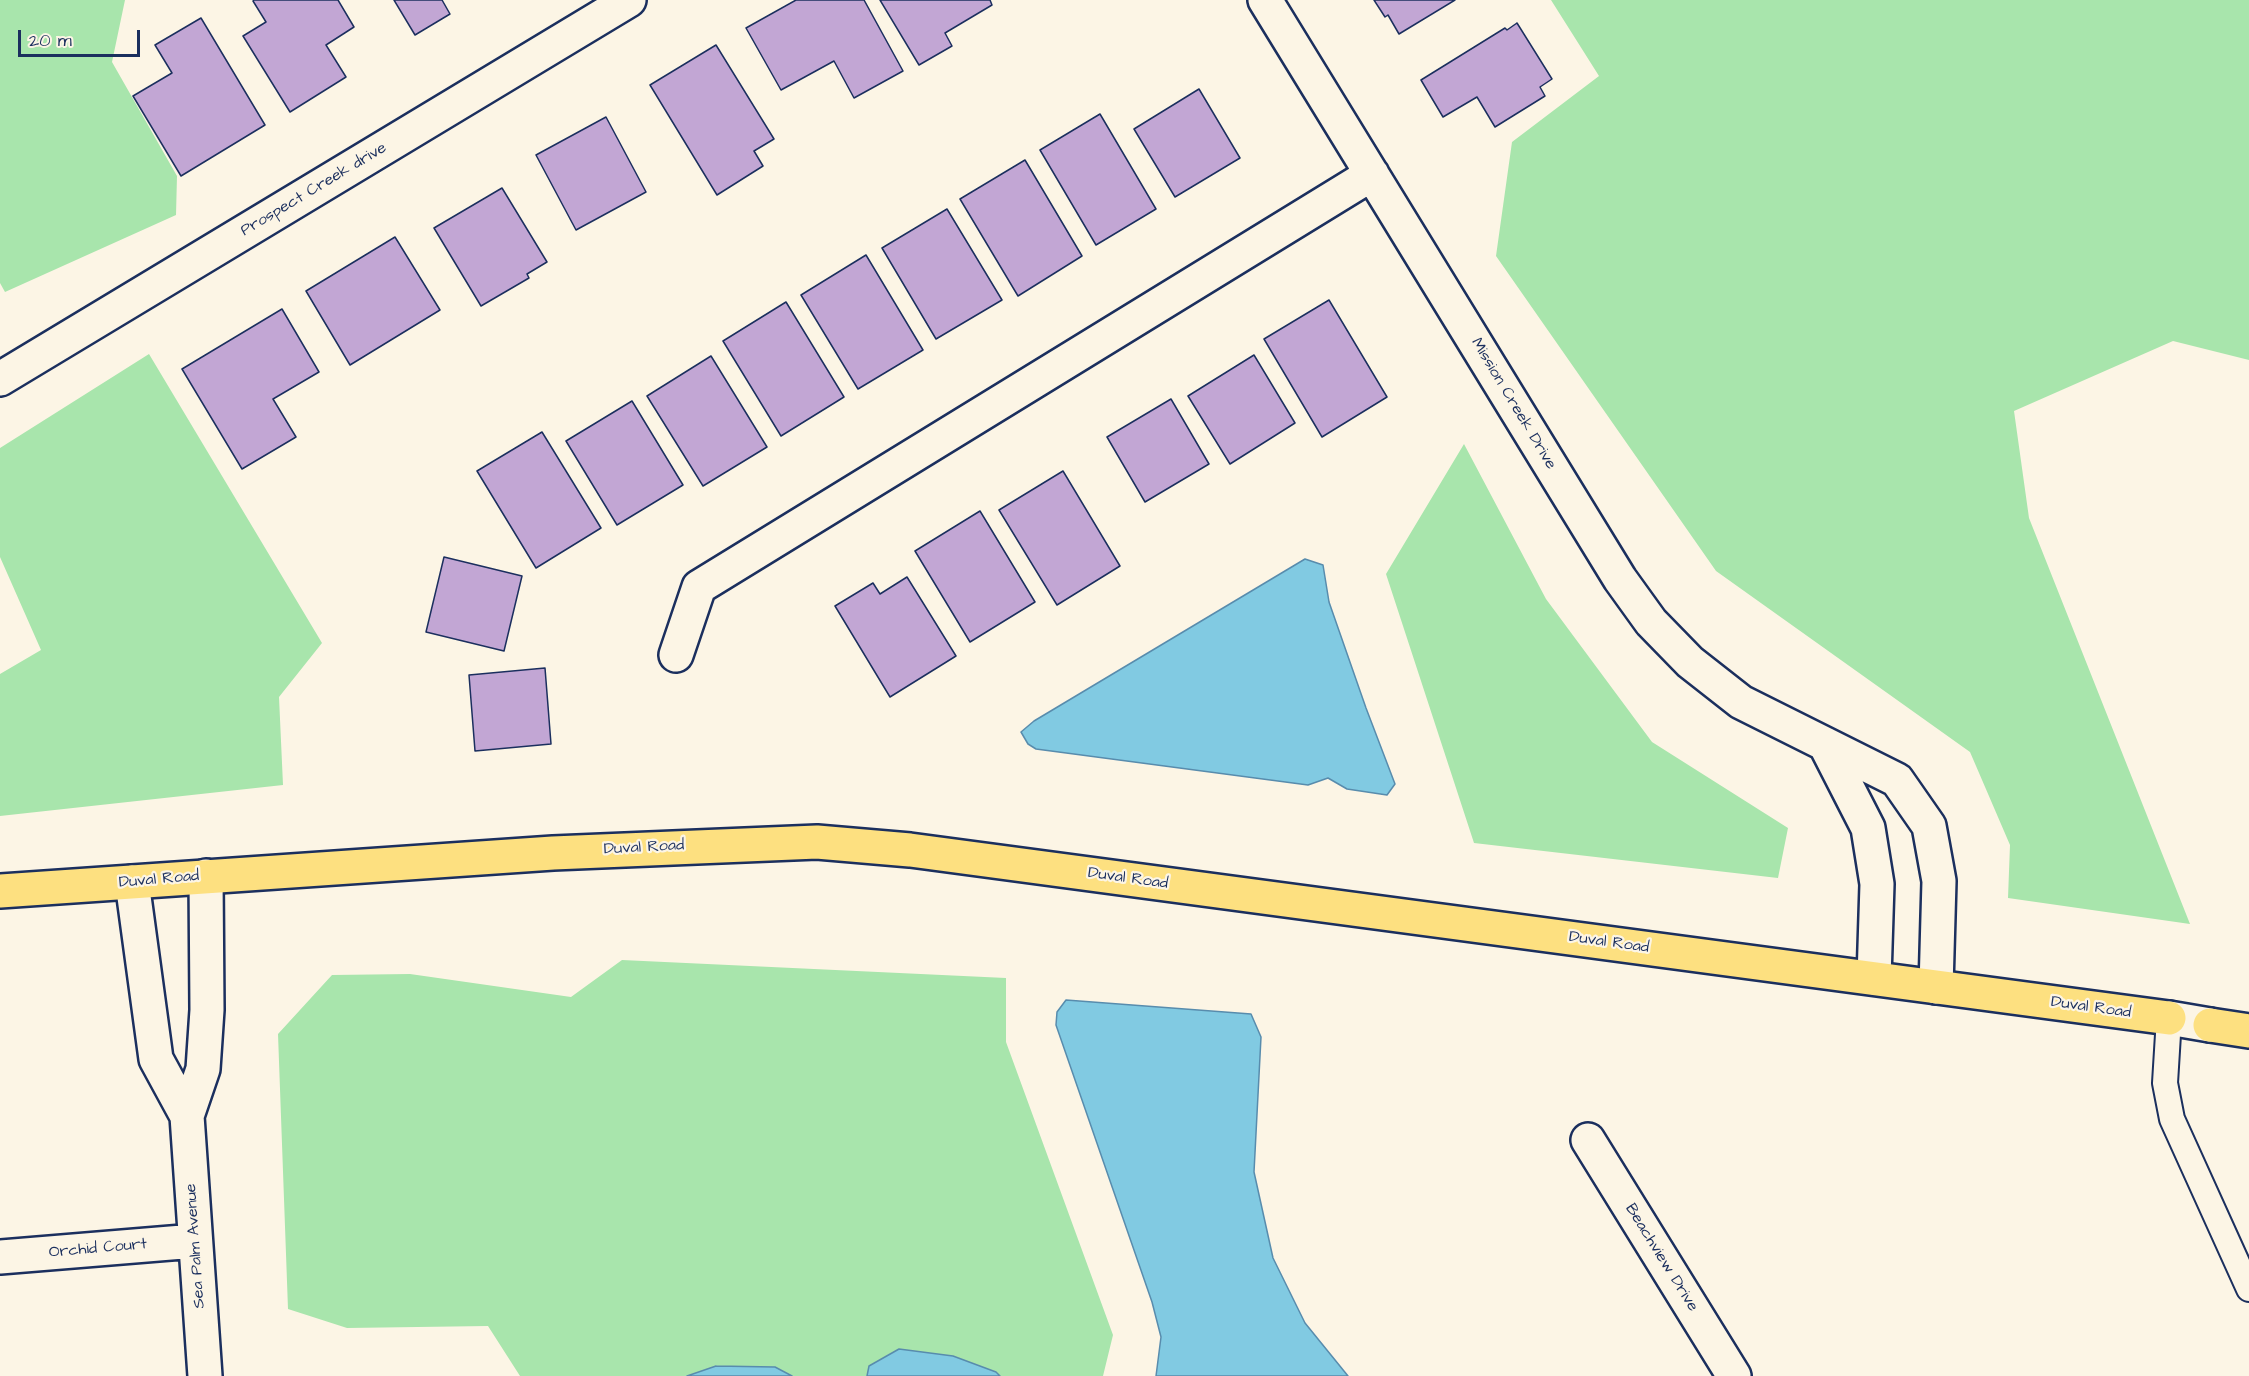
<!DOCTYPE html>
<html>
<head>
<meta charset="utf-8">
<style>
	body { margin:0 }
	#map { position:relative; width:2249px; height:1376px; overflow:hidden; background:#fcf5e5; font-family:"Architects Daughter",sans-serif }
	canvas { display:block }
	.scale { position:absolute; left:18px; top:30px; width:122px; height:27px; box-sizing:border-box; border:3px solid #1b2f5e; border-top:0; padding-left:8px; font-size:18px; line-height:21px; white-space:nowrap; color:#1b2f5e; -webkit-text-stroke:4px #fcf5e5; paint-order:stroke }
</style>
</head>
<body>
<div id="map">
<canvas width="2249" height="1376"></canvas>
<div class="scale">20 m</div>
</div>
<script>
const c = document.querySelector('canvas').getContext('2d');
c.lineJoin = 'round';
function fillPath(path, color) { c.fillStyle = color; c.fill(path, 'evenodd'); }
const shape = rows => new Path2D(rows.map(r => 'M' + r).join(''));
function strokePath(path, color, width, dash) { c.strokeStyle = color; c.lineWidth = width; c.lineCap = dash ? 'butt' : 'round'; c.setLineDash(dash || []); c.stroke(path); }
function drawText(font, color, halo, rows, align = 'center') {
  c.font = font + ' "Architects Daughter",sans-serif'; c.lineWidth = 4.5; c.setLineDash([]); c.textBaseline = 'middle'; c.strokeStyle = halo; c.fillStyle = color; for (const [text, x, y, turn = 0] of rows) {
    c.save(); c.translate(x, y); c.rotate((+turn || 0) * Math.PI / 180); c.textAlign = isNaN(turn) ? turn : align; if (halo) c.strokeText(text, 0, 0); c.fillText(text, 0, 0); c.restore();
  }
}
fillPath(shape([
	[0,0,125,0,112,62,177,176,176,215,5,292,0,283],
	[1551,0,2249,0,2249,360,2173,341,2014,411,2029,518,2190,924,2008,898,2010,845,1970,752,1716,571,1496,256,1512,142,1599,76],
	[149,354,322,643,279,697,283,785,0,816,0,674,41,650,0,557,0,448],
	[1464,444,1546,599,1652,742,1788,828,1778,878,1474,843,1386,574],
	[622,960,1006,978,1006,1042,1113,1335,1103,1376,1000,1376,996,1372,953,1356,869,1366,867,1376,792,1376,775,1367,716,1366,687,1376,520,1376,488,1326,347,1328,288,1309,278,1034,332,975,410,974,571,997]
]), '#a8e5ac');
const water = shape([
	[1305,559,1323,565,1329,602,1366,708,1395,784,1387,795,1347,789,1328,778,1308,785,1036,749,1028,744,1021,732,1034,721,1305,559],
	[1066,1000,1251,1014,1261,1037,1254,1172,1273,1258,1305,1323,1348,1376,1156,1376,1161,1337,1152,1302,1056,1025,1057,1012,1066,1000],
	[899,1349,953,1356,996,1372,1000,1376,867,1376,869,1366,899,1349],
	[716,1366,775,1367,792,1376,687,1376,716,1366]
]);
fillPath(water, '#81cae2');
strokePath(water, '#588cad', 1.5);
const building = shape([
	[254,0,338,0,354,27,326,45,346,77,290,112,243,36,266,22,253,1,254,0],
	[394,0,442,0,450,14,415,35,394,0],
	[796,0,864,0,903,71,854,98,834,61,781,90,746,28,796,0],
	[880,0,990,0,992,5,945,33,952,46,919,65,880,0],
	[1374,0,1455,0,1399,34,1388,15,1385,17,1374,0],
	[201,18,265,125,181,176,133,96,172,73,155,45,201,18],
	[1517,23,1552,79,1540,87,1545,96,1495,127,1477,97,1443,117,1421,80,1505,28,1507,30,1517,23],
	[716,45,774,139,754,151,763,166,717,195,650,85,716,45],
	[1199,89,1240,158,1175,197,1134,129,1199,89],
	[1100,114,1156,209,1096,245,1040,150,1100,114],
	[606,117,646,192,576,230,536,155,606,117],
	[1025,160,1082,256,1018,296,960,199,1025,160],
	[502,188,547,262,527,274,529,278,481,306,434,228,502,188],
	[947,209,1002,300,936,339,882,248,947,209],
	[395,237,440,310,350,365,306,291,395,237],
	[866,255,923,350,858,389,801,295,866,255],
	[1329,300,1387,397,1322,437,1264,339,1329,300],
	[786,302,844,397,781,436,723,341,786,302],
	[282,309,319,372,273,399,296,437,242,469,182,369,282,309],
	[1254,355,1295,423,1230,464,1188,396,1254,355],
	[711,356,767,447,703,486,647,396,711,356],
	[1171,399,1209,464,1145,502,1107,437,1171,399],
	[632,401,683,485,617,525,566,441,632,401],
	[542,432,601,528,536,568,477,471,542,432],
	[1063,471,1120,566,1057,605,999,510,1063,471],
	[980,511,1035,602,970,642,915,551,980,511],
	[444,557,522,576,504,651,426,632,444,557],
	[907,577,956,656,890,697,835,606,873,583,880,594,907,577],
	[545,668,551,744,475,751,469,675,545,668]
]);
fillPath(building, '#c2a6d4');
strokePath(building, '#1b2f5e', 1.5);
const lane = shape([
	[2169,1018,2165,1083,2172,1119,2249,1289]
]);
const street = shape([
	[1265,0,1620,579,1651,622,1690,662,1741,702,1897,780,1929,826,1939,881,1936,987],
	[0,379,629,0],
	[676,655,699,587,1372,174],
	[1825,744,1868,828,1877,884,1874,978],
	[132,882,156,1059,187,1116,203,1069,207,1010,206,876],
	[187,1116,205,1376],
	[1588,1140,1734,1376],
	[0,1257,195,1241]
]);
const secondary = shape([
	[2169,1018,2210,1025]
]);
const primary = shape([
	[0,891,553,853,817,842,910,850,2169,1018],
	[2210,1025,2249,1031]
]);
strokePath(lane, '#1b2f5e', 28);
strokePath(street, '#1b2f5e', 38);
strokePath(secondary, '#1b2f5e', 38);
strokePath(primary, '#1b2f5e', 38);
strokePath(lane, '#fcf5e5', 24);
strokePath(street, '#fcf5e5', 33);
strokePath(secondary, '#fcf5e5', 33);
strokePath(primary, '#fde080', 33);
drawText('16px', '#1b2f5e', '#fcf5e5', [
	["Prospect Creek drive",314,190,-31],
	["Mission Creek Drive",1513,404,59],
	["Duval Road",644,848,-3],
	["Duval Road",1128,879,8],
	["Duval Road",159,880,-5],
	["Duval Road",1609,943,8],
	["Duval Road",2091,1008,8],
	["Sea Palm Avenue",196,1246,-94],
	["Orchid Court",98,1249,-5],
	["Beachview Drive",1661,1258,58]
]);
</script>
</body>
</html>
